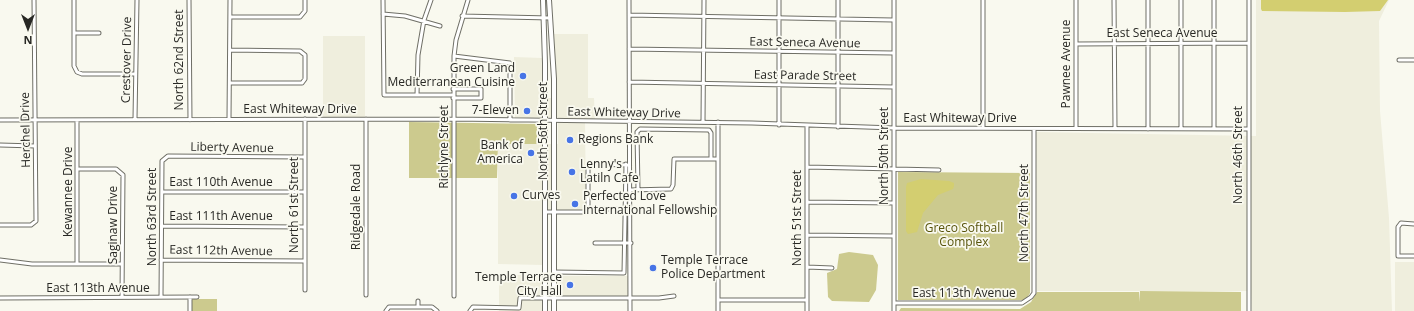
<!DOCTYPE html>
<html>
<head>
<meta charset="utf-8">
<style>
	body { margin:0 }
	#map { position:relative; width:1414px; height:311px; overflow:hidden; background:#f9f9ef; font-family:"Open Sans",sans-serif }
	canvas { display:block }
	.north { position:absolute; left:8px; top:8px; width:40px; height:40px; -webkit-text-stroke:3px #f9f9ef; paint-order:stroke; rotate:180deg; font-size:11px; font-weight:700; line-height:16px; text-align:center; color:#282824 }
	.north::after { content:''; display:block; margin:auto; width:14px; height:18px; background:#282824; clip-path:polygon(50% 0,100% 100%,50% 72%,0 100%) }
</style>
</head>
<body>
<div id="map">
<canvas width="1414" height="311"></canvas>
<div class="north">N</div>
</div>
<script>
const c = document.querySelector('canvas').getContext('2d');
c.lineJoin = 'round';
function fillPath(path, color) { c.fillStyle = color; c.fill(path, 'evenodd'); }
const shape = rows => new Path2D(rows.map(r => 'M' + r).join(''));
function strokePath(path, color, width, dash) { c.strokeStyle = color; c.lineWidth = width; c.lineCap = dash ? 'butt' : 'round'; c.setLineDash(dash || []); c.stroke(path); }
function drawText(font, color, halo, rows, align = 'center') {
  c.font = font + ' "Open Sans",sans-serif'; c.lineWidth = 3.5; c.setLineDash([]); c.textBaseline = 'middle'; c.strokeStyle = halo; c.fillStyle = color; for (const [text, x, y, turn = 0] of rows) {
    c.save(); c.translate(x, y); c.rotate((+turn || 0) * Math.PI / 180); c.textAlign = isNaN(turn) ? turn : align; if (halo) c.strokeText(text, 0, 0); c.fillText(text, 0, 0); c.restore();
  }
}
fillPath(shape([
	[1256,0,1389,0,1379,21,1380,111,1389,218,1392,311,1252,311,1251,291,1037,291,1036,132,1256,136],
	[554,34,588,34,588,98,594,98,595,119,585,119,586,211,543,210,543,265,498,264,498,144,558,144,558,117,515,118,514,57,542,58,542,98,557,98],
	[323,36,365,36,365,117,323,117],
	[1395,262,1414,262,1414,311,1395,311],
	[499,275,543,275,543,311,499,311],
	[557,276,628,276,629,296,556,296]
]), '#efeedd');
fillPath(shape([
	[409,122,537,124,537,144,498,144,497,178,409,178],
	[898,172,1030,173,1030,293,1027,298,1023,300,898,300],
	[849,252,873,255,878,265,876,290,869,302,832,301,828,297,827,273,837,269,839,254],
	[1140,291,1241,292,1241,311,899,311,901,308,1020,309,1031,302,1037,292,1139,292,1139,302],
	[192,299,217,299,217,311,191,311]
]), '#ccca8e');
fillPath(shape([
	[1261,0,1388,0,1380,11,1345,12,1262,11,1261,9],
	[921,179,949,181,954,183,954,186,953,189,938,195,923,213,917,232,908,234,906,231,906,187,907,183]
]), '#d3ce70');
const minor = shape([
	[74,0,74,66,77,72,82,74,135,74],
	[189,0,190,120],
	[383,0,384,95,453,95],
	[629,0,630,311],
	[779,0,779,125],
	[838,0,838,127],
	[894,0,894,311],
	[983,0,983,128],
	[1114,0,1115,128],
	[1249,0,1249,311],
	[383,14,405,16,440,26],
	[629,15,893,20],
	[462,16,550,18],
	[230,17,300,17,305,11,305,0],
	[75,33,99,33],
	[1076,44,1249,43],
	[629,49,893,53],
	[230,50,300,51,305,55,305,79,302,83,230,83],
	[454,56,510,63,510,120],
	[1399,60,1414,60],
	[629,82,894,87],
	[453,89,481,89,481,98,453,98],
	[417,95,418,55,424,20,431,0],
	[135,119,137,0],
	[229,119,230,0],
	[305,119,305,290],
	[366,119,366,295],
	[0,120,454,119,752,123,894,128,1249,129],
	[703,122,704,0],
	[1076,128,1076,0],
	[1148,129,1148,0],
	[1181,129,1181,0],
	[1214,129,1214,0],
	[0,145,35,146],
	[807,167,939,170],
	[79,169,116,169,123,175,122,297],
	[630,190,671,189,673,185,674,159,718,159],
	[638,190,637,132,640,129,709,130,711,133,711,159],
	[162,192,304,192],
	[807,202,894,203],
	[588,209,588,166,593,164,627,165],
	[546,212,586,212,588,209,630,209],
	[1414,224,1401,223,1398,227,1398,256,1414,256],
	[0,225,31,225,36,221,34,0],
	[162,226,304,227],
	[807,235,894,236],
	[595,243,631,243],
	[0,260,32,264,122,264],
	[161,260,305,261],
	[77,264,77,120],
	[807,267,832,268],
	[554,272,624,273,626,164],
	[454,296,454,56,456,40,468,0],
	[161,297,162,161,168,156,304,157],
	[0,298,197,297],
	[718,300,807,300],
	[418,301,418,307],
	[894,303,1022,303,1031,297,1034,293,1034,129],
	[190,311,190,297],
	[386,311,389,307,432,307,437,311],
	[470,311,473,307,519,308,520,298,659,298,674,296],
	[718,311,718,122],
	[807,311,807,126]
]);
const major = shape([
	[543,0,545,63,545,311],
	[549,0,554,79,554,311]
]);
strokePath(minor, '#6f6f66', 5);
strokePath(major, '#6f6f66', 6);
strokePath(minor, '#fff', 3);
strokePath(major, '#fff', 4);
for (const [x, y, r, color] of [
	[523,76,4,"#4774e6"],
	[527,111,4,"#4774e6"],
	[570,140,4,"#4774e6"],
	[531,153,4,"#4774e6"],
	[572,172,4,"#4774e6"],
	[514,196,4,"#4774e6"],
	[575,204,4,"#4774e6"],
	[653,268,4,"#4774e6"],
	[570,285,4,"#4774e6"]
]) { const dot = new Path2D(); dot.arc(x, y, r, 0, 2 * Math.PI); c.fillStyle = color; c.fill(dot); strokePath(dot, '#f9f9ef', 1.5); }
drawText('12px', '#282824', '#f9f9ef', [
	["East Seneca Avenue",1162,34],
	["East Seneca Avenue",805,43,1],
	["Crestover Drive",127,60,-89],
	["North 62nd Street",180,60,-90],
	["Pawnee Avenue",1067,64,-90],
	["East Parade Street",805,76,1],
	["East Whiteway Drive",300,110],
	["East Whiteway Drive",624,113,1],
	["East Whiteway Drive",960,119],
	["Herchel Drive",26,130,-91],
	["North 56th Street",544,131,-90],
	["Richlyne Street",445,147,-90],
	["Liberty Avenue",232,148,1],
	["North 46th Street",1239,155,-90],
	["North 50th Street",885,156,-90],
	["East 110th Avenue",221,183],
	["Kewannee Drive",69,192,-90],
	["North 61st Street",295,205,-90],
	["Ridgedale Road",357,207,-90],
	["North 47th Street",1025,213,-90],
	["North 63rd Street",153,217,-90],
	["East 111th Avenue",221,217],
	["North 51st Street",798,218,-90],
	["Saginaw Drive",114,225,-90],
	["East 112th Avenue",221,251,1],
	["East 113th Avenue",98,289],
	["East 113th Avenue",964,294]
]);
drawText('12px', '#282824', '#f9f9ef', [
	["Green Land",515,69,"right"],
	["Mediterranean Cuisine",515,83,"right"],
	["7-Eleven",519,111,"right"],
	["Regions Bank",578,140],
	["Bank of",523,146,"right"],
	["America",523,160,"right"],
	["Lenny's",580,165],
	["Latiln Cafe",580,179],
	["Curves",522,196],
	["Perfected Love",583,197],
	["International Fellowship",583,211],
	["Temple Terrace",661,261],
	["Police Department",661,275],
	["Temple Terrace",562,278,"right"],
	["City Hall",562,292,"right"]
], 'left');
drawText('12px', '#58540b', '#f9f9ef', [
	["Greco Softball",964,229],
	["Complex",964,243]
]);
</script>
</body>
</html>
